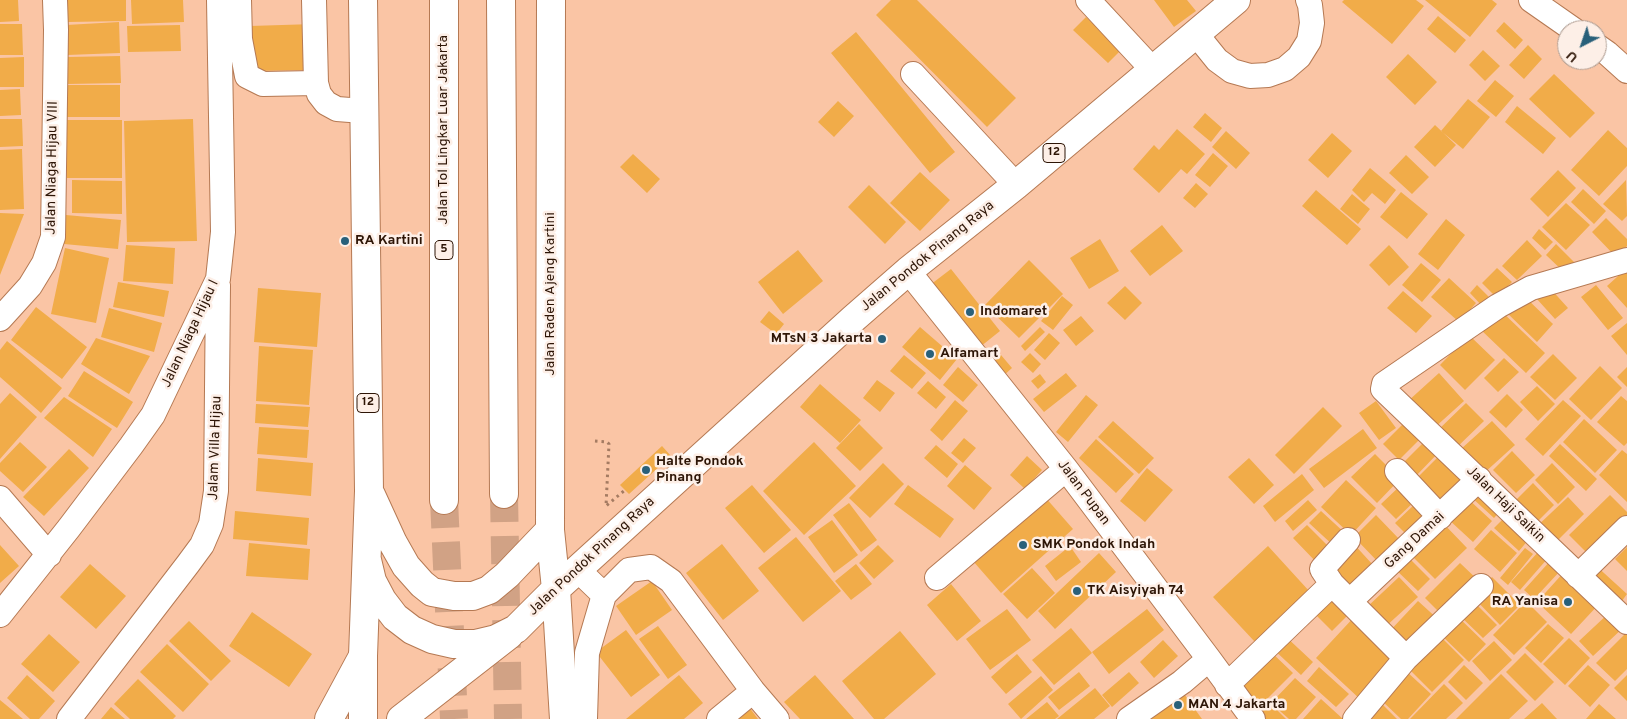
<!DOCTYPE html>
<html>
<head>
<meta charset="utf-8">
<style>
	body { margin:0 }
	#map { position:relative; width:1627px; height:719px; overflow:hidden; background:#fac5a5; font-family:Overpass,sans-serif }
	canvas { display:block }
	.north { position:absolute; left:1557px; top:20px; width:50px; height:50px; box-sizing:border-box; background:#fdefe7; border:1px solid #aa988d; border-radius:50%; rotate:221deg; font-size:14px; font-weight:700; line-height:20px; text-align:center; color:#2d1506 }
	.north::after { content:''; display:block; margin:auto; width:18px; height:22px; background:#29607a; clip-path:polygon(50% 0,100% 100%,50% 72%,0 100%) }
</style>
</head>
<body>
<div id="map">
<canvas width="1627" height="719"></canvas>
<div class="north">U</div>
</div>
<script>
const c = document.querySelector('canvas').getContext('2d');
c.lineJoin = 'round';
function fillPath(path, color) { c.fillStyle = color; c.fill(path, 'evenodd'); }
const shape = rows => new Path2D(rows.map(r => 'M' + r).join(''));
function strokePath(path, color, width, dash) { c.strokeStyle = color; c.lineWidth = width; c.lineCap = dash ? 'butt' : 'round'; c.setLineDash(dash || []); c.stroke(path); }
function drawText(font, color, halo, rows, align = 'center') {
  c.font = font + ' Overpass,sans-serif'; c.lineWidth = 5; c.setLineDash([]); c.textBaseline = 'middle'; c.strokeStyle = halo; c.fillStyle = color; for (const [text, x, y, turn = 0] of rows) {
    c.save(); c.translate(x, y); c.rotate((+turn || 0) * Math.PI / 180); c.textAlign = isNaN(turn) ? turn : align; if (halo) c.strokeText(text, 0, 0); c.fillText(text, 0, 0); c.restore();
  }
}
fillPath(shape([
	[0,0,18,0,19,21,0,22],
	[68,0,126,0,126,21,68,22],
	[131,0,183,0,184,22,132,24],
	[891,0,917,0,1016,98,987,127,876,15],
	[1154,0,1187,0,1196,11,1174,27],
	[1344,0,1416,0,1424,6,1392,44,1342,2],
	[1425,0,1492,0,1497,4,1470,37],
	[1438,16,1466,40,1455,53,1427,29],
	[1086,17,1121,50,1108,63,1073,30],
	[119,22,120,53,67,55,66,25],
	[1504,22,1523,40,1515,49,1496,31],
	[0,24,22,24,23,55,0,55],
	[314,24,315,70,251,71,250,26],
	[180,25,181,51,128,52,127,26],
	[856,32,955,152,930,173,831,53],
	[1528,45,1542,59,1524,79,1509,65],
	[1483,50,1500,66,1485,81,1469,65],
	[1408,54,1437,82,1415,105,1386,77],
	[120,56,121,83,67,84,67,57],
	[24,57,24,87,0,87,0,58],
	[1554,74,1595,113,1570,138,1529,99],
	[1495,80,1514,96,1496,117,1477,101],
	[66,85,120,85,120,117,66,117],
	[20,89,21,115,0,116,0,90],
	[1468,99,1490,117,1463,149,1441,131],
	[838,101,854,116,834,137,818,122],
	[1517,106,1556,138,1543,154,1505,122],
	[1205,113,1222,128,1211,142,1193,127],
	[0,119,22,119,23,146,0,147],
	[193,119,197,241,127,242,124,121],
	[66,120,122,120,122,178,67,178],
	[1435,125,1456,145,1435,167,1414,147],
	[1177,129,1205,154,1187,174,1181,169,1159,193,1133,169,1154,145,1159,150],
	[1608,130,1627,148,1627,166,1599,196,1571,170],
	[1226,131,1250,153,1236,169,1212,147],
	[1332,133,1352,151,1328,178,1308,160],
	[22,149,24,209,0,210,0,150],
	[1213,153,1228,166,1210,187,1195,175],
	[633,154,660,179,647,193,620,167],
	[1406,155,1429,177,1412,194,1389,173],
	[1370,168,1396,190,1385,204,1372,193,1364,202,1352,190],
	[1558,170,1576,188,1548,217,1530,199],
	[920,172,950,200,920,231,890,203],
	[72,180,122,181,122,214,72,213],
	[1626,180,1627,216,1622,221,1603,204],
	[1196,183,1208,194,1195,208,1183,198],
	[869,185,906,222,885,244,848,207],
	[1583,189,1606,211,1594,224,1571,202],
	[1316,190,1361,229,1347,245,1302,206],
	[1401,192,1428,214,1407,239,1380,217],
	[1352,194,1370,209,1358,224,1340,209],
	[1566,203,1590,225,1566,250,1542,227],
	[0,213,24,214,0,275],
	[66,215,121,220,118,249,64,244],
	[1606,218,1627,239,1627,246,1616,257,1592,232],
	[1446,219,1465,235,1438,270,1418,254],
	[1162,225,1183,251,1150,276,1130,251],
	[1539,229,1553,242,1545,250,1532,238],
	[1100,239,1119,271,1089,289,1070,258],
	[1527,240,1542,256,1517,280,1502,266],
	[1556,244,1577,265,1567,275,1546,255],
	[126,245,175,248,173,284,123,281],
	[1389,245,1409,267,1389,286,1369,265],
	[65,248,109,258,96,323,51,314],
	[798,250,823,281,783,314,758,282],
	[1029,260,1063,294,1019,338,985,305],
	[1421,263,1441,280,1422,302,1402,285],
	[1497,268,1512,282,1497,298,1482,283],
	[1627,268,1627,308,1607,286],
	[951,269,1000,331,980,347,930,285],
	[1449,278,1476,303,1459,322,1431,297],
	[118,282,169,291,164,317,113,307],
	[1477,285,1492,300,1484,308,1470,293],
	[1596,285,1623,318,1608,330,1581,297],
	[1125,286,1142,303,1125,320,1107,303],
	[1549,287,1568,308,1555,319,1536,298],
	[258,288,321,293,317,347,254,342],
	[1403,291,1432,316,1416,333,1387,308],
	[1522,294,1553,324,1537,342,1505,311],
	[1062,296,1073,305,1053,330,1041,321],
	[36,307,87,347,62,379,11,340],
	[109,308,162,323,154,352,101,337],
	[1499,309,1545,353,1526,373,1480,329],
	[769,311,784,324,776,334,760,322],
	[1081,316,1094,331,1076,346,1063,330],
	[1627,323,1627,355,1611,336],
	[920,327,957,359,940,380,902,347],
	[1040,327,1045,332,1025,351,1021,346],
	[1049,333,1060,343,1045,360,1034,350],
	[1469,335,1495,360,1465,390,1440,365],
	[96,338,150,356,129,394,81,364],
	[7,341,62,388,41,413,0,377,0,350],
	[259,346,313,350,309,405,256,401],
	[1030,353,1041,364,1033,373,1021,362],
	[1553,354,1577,378,1555,400,1530,377],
	[904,355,926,373,912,389,890,371],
	[1001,355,1012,368,1002,377,991,364],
	[1504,358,1519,372,1498,392,1484,378],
	[1600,366,1622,388,1591,420,1569,399],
	[958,367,978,385,963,402,943,385],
	[1627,367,1627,387,1617,377],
	[84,371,133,402,117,428,68,396],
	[1066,373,1077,386,1044,412,1033,399],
	[1439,373,1464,401,1433,429,1407,402],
	[1040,374,1046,382,1038,389,1031,381],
	[877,380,895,393,880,412,863,398],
	[928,381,946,397,936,409,917,393],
	[820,384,861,420,840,443,800,407],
	[1537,386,1555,404,1538,421,1520,402],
	[10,393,37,417,0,459,0,404],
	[1507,394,1523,410,1506,428,1489,412],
	[1086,395,1098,405,1068,442,1056,432],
	[1621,396,1627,401,1627,443,1624,446,1597,422],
	[64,397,112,429,93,457,44,418],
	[955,400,968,411,942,441,930,430],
	[1563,400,1581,416,1543,456,1525,439],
	[1376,401,1396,428,1379,440,1359,413],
	[1466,403,1484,421,1453,451,1436,432],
	[256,404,310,407,308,427,255,423],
	[1323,407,1342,426,1294,474,1275,455],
	[1410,417,1426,433,1399,460,1383,444],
	[1584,419,1617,450,1595,473,1563,442],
	[1113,421,1154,458,1139,474,1098,437],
	[1492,421,1515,445,1483,474,1461,449],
	[859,424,883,448,860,471,836,448],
	[259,427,309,430,307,458,257,454],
	[1363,429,1377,448,1324,488,1309,469],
	[964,438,976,448,963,463,951,453],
	[1428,438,1441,450,1414,478,1401,465],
	[1096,439,1134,474,1116,493,1079,458],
	[20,442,47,467,23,492,0,471,0,463],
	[814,442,856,486,804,535,763,491],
	[1560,444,1597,479,1586,491,1549,456],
	[936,445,958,464,947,478,924,458],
	[662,446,671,456,629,494,620,485],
	[69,449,89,468,44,516,23,497],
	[1622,450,1627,454,1627,502,1599,475],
	[1512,451,1535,475,1516,493,1493,470],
	[1442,453,1470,481,1439,513,1410,485],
	[1375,454,1400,479,1377,503,1351,477],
	[1027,456,1042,470,1025,489,1010,475],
	[258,458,313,463,311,496,256,491],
	[1249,458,1274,485,1254,504,1228,477],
	[883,463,904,484,870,518,849,498],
	[1552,463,1575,487,1558,504,1535,480],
	[965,465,992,488,974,510,947,486],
	[1147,468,1173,490,1145,522,1120,501],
	[1302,474,1314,490,1275,522,1263,506],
	[1346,480,1376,508,1351,535,1321,507],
	[1533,483,1554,505,1532,527,1511,505],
	[752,485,791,530,764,553,725,508],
	[908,485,954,519,940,538,894,504],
	[1401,485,1416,500,1396,519,1381,504],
	[1479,486,1503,508,1494,518,1470,496],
	[1610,495,1627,512,1627,524,1592,558,1569,535],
	[1045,497,1073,529,1001,593,973,561],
	[1568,497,1584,514,1551,547,1534,529],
	[1467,498,1492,521,1473,542,1448,519],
	[1308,500,1317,510,1293,531,1285,521],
	[849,503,877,540,861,552,833,515],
	[1416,503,1430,517,1410,538,1395,523],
	[235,511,309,518,307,545,233,539],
	[1321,511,1346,534,1335,547,1309,523],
	[1376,515,1401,541,1379,563,1354,537],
	[1505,517,1529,539,1519,551,1494,528],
	[832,520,858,555,834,573,808,537],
	[1442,522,1467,548,1435,579,1410,554],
	[1307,525,1333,551,1319,565,1293,538],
	[1491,530,1517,553,1500,572,1474,549],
	[796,537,841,591,803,622,758,568],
	[1352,542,1373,565,1347,589,1325,567],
	[249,543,310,549,308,580,246,576],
	[722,544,759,591,723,620,686,573],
	[0,545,19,566,0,583],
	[878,545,894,561,874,579,859,563],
	[1070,546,1081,562,1056,581,1045,566],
	[1268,546,1310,592,1255,642,1213,597],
	[1627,547,1627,571,1615,559],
	[1525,548,1533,554,1508,585,1500,578],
	[1539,551,1548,558,1520,590,1511,582],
	[1099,553,1116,572,1055,629,1038,611],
	[1405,554,1430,579,1418,591,1393,567],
	[1551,560,1561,570,1534,599,1524,590],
	[1460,563,1480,582,1444,617,1425,598],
	[1593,563,1627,594,1619,605,1584,574],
	[90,564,126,596,96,629,60,597],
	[856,564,872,584,851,600,835,581],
	[1032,568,1055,593,1027,619,1003,594],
	[1565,571,1600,603,1571,634,1537,602],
	[1399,577,1418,597,1384,628,1366,608],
	[1492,577,1520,605,1500,625,1473,597],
	[652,581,672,610,636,635,616,606],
	[951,584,981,621,957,641,927,605],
	[1328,592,1350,613,1332,631,1311,610],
	[1472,600,1497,625,1483,638,1458,614],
	[1418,601,1440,621,1407,655,1386,635],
	[1526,601,1547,622,1514,655,1493,635],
	[1007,609,1031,640,990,670,966,639],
	[1147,609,1164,630,1109,674,1092,652],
	[252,612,312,654,289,687,229,646],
	[1610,612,1624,627,1593,656,1579,641],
	[1455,614,1486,644,1469,662,1438,632],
	[1356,615,1402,659,1362,701,1316,658],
	[189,621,231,661,211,681,169,641],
	[1548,624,1564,638,1541,663,1525,648],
	[658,626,687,665,668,679,639,639],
	[1071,628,1092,653,1054,685,1032,660],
	[626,630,660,675,631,697,596,652],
	[900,631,936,674,884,719,874,719,842,681],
	[1627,632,1627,669,1615,681,1596,663],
	[49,634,80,662,53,692,21,664],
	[1283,634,1313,662,1301,675,1271,647],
	[1439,635,1464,660,1432,692,1407,667],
	[1569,638,1590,658,1565,685,1543,664],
	[1163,640,1178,656,1154,678,1140,662],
	[1494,641,1512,660,1490,681,1472,661],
	[167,644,209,684,183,712,140,672],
	[1269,650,1293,673,1254,712,1231,689],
	[1525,653,1554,682,1535,701,1506,672],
	[1017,654,1032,672,1006,694,991,677],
	[1464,665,1483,683,1466,700,1448,682],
	[1588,665,1610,685,1590,707,1568,686],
	[1319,667,1349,694,1336,707,1307,681],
	[1405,670,1431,694,1408,719,1401,719,1379,698],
	[1079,672,1090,686,1059,710,1048,697],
	[1129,672,1139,683,1112,707,1102,695],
	[1501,674,1528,701,1509,719,1456,719],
	[27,675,55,701,39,719,30,719,7,698],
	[679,675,703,703,684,719,626,719],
	[815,675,854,719,800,719,784,702],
	[1627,675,1627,701,1614,688],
	[1041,676,1053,690,1021,719,1008,704],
	[1295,678,1316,697,1296,719,1289,719,1271,703],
	[138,679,176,716,173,719,130,719,114,704],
	[1444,684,1463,703,1446,719,1410,719],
	[1095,688,1110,706,1094,719,1057,719],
	[1182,691,1202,719,1143,719],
	[1321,699,1343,719,1303,719],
	[0,700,23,719,0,719],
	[1378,700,1397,719,1359,719],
	[1047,702,1059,716,1055,719,1026,719],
	[1270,703,1286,719,1255,719],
	[1542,703,1557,719,1524,719],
	[1599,704,1616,719,1586,719],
	[111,707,125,719,101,719],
	[749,707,758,719,733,719]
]), '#f1ac49');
strokePath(shape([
	[504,494,508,719],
	[444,500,454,719]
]), '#d1a285', 28, [28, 14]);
const minor = shape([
	[239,0,240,39,247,76,263,84,316,83],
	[314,0,316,83,319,94,326,103,337,109,350,110,365,109],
	[1088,0,1153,70],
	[1531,0,1574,30],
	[1196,34,1217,60,1232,71,1250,76,1268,75,1285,69,1299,57,1309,41,1312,23,1310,5,1308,0],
	[1597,46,1607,53,1627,71],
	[913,74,1016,185],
	[1627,260,1531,288,1498,306,1384,384,1383,389,1627,622],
	[908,271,1066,469,1209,659,1253,719],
	[0,319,30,286,44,263,53,237,56,30,55,0],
	[1397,471,1440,517],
	[0,498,49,555],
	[1348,540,1322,569,1332,584,1406,658],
	[577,569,604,595,587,653,585,719],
	[1578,576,1627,528],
	[937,578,1066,469],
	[604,595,629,570,651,567,671,581,753,691,777,719],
	[1350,601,1479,479],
	[0,615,69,528,131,446,153,415,218,279,223,232,219,0],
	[1227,685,1332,584],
	[69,719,188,564,202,545,211,524,216,491,218,286],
	[719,719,753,691],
	[1129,719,1182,682,1209,659],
	[1355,719,1406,658,1481,586]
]);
const major = shape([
	[329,719,363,656],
	[401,719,509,635]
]);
const highway = shape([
	[501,0,504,494],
	[551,0,550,530,556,589,564,719],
	[371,495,393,543,406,566,422,584,432,592,454,596,473,596,489,590,507,575,550,530],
	[444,500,444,0],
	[367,560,372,581,382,600,395,617,412,630,432,639,454,644,475,644,496,639,516,629,556,589,853,319,908,271,1016,185,1236,0],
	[363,719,363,656,369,491,363,0]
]);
strokePath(minor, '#b57953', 26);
strokePath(major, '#b57953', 30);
strokePath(highway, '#b57953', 30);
strokePath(shape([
	[595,441,607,442,609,444,606,506,625,490]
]), '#a47b62', 3, [2.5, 4]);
strokePath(minor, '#fff', 24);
strokePath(major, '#fff', 28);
strokePath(highway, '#fff', 28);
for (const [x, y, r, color] of [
	[345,241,5,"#29607a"],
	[970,312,5,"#29607a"],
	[882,339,5,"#29607a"],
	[930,354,5,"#29607a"],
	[646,470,5,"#29607a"],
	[1023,545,5,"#29607a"],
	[1077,591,5,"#29607a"],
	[1568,602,5,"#29607a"],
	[1178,705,5,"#29607a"]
]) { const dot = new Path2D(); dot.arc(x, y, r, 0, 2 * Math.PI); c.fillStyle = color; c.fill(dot); strokePath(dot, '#fdefe7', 2); }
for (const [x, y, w] of [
	[1054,153,22],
	[444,250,18],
	[368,403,22]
]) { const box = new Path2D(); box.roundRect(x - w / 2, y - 9.5, w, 19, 4); c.fillStyle = '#fdefe7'; c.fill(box); strokePath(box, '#2d1506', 1); }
drawText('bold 12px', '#2d1506', null, [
	["12",1054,153],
	["5",444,250],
	["12",368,403]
]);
drawText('14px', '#2d1506', '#fdefe7', [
	["Jalan Tol Lingkar Luar Jakarta",444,130,-90],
	["Jalan Niaga Hijau VIII",53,168,-89],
	["Jalan Pondok Pinang Raya",928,257,-39],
	["Jalan Raden Ajeng Kartini",551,294,-90],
	["Jalan Niaga Hijau I",191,334,-65],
	["Jalam Villa Hijau",216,448,-88],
	["Jalan Pupan",1083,493,53],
	["Jalan Haji Saikin",1505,505,44],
	["Gang Damai",1415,541,-43],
	["Jalan Pondok Pinang Raya",592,557,-43]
]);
drawText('bold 14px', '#2d1506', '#fdefe7', [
	["RA Kartini",355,241],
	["Indomaret",980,312],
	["MTsN 3 Jakarta",872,339,"right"],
	["Alfamart",940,354],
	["Halte Pondok",656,462],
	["Pinang",656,478],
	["SMK Pondok Indah",1033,545],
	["TK Aisyiyah 74",1087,591],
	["RA Yanisa",1558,602,"right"],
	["MAN 4 Jakarta",1188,705]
], 'left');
</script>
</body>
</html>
